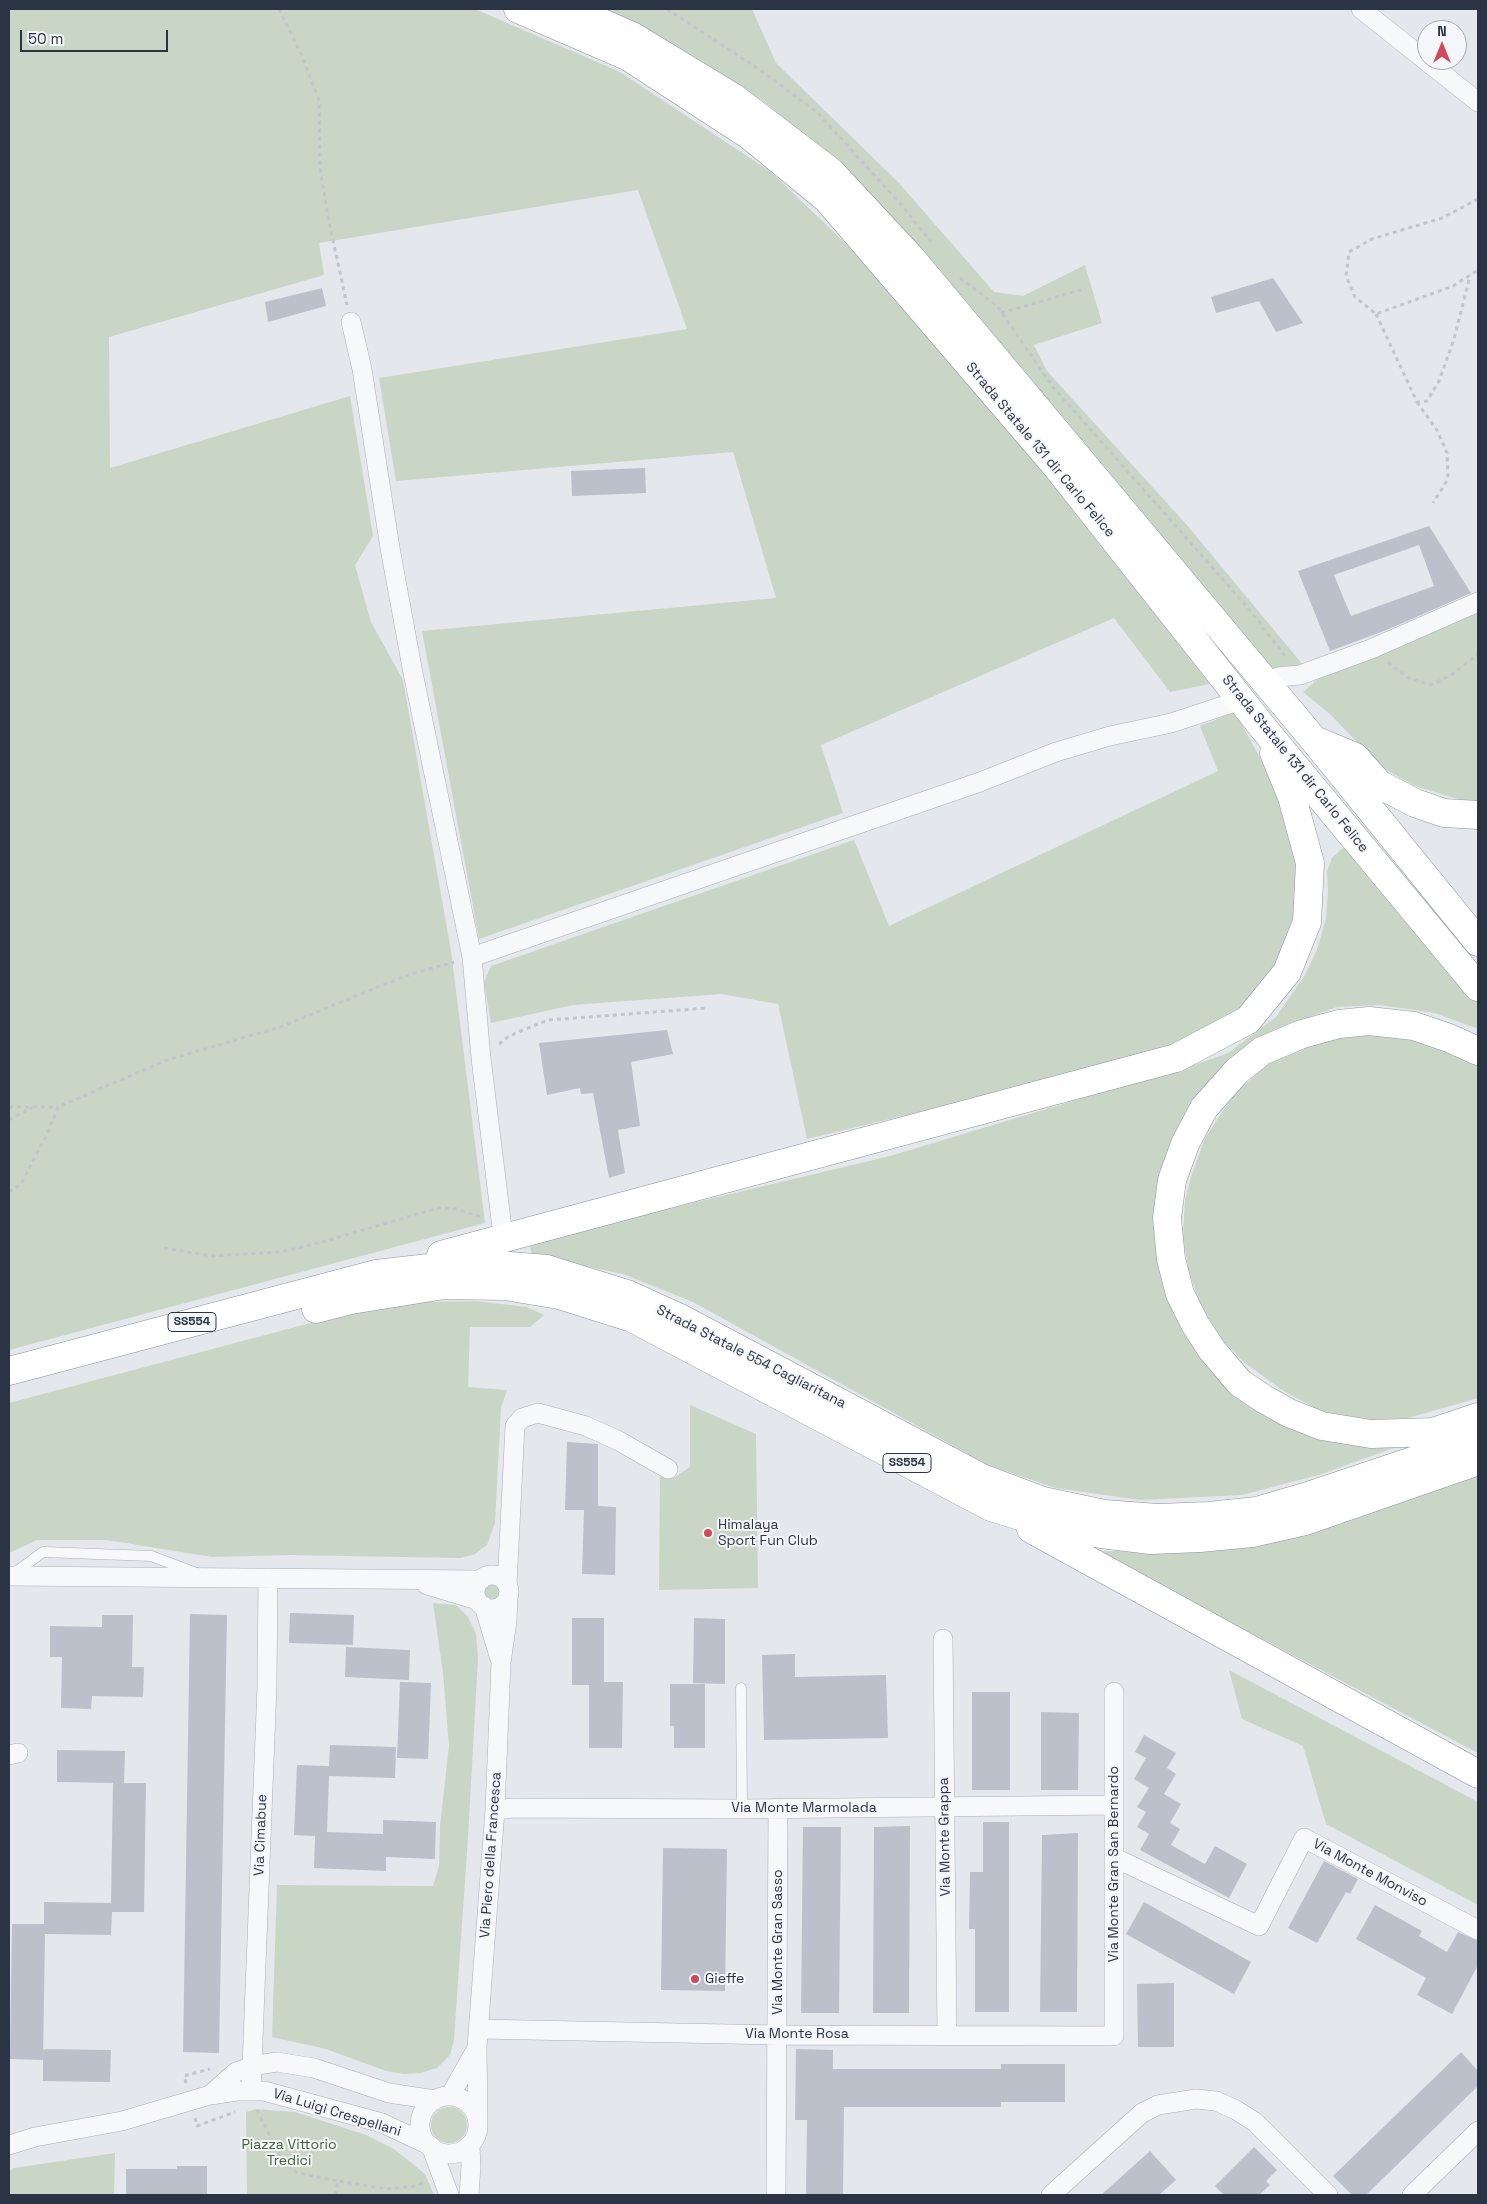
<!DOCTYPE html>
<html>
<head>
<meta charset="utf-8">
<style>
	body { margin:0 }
	#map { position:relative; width:1487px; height:2204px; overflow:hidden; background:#e4e7ec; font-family:"Space Grotesk",sans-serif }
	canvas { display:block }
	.frame { position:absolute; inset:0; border:10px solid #2b3445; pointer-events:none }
	.north { position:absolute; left:1417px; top:20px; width:50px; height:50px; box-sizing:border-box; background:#f4f6f9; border:1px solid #a4a8b1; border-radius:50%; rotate:0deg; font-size:14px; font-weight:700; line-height:20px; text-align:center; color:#2b3445 }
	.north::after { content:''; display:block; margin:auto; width:18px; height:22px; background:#d1495b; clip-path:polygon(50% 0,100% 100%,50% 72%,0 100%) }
	.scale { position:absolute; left:20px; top:30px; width:148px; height:22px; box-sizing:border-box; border:2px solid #2b3445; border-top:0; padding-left:6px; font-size:15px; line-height:18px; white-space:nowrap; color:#2b3445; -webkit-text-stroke:4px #f4f6f9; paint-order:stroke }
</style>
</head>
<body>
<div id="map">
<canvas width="1487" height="2204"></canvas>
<div class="frame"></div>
<div class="north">N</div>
<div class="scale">50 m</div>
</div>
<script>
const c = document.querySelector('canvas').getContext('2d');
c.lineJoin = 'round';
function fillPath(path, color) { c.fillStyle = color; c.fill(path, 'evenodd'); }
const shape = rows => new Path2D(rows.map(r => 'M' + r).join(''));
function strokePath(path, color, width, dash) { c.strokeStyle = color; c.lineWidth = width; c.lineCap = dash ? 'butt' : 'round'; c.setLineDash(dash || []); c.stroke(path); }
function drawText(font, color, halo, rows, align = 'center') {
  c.font = font + ' "Space Grotesk",sans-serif'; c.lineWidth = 4; c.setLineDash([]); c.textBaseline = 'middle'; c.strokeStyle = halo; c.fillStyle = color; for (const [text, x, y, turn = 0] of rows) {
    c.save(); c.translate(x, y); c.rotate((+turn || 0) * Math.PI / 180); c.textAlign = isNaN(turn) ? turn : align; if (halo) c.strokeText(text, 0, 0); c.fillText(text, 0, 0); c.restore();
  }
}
fillPath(shape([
	[9,9,475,9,620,72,771,172,865,262,1037,464,1210,684,1170,692,1114,618,821,745,843,813,479,939,422,631,776,598,733,452,396,481,379,378,687,329,638,190,319,243,324,275,109,337,110,468,350,396,373,536,355,565,371,622,403,680,451,951,485,1223,9,1350],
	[598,9,752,9,776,63,899,183,994,292,1023,296,1085,265,1102,323,1034,345,1047,371,1186,524,1303,665,1273,673,829,155,763,101,687,52],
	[1478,609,1478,802,1458,799,1415,786,1380,766,1331,715,1303,692,1318,679,1345,665],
	[1235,712,1271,778,1300,846,1299,927,1250,1010,1175,1046,977,1098,807,1139,778,1004,721,994,573,1005,491,1023,484,982,491,966,854,840,889,926,1218,771,1200,726],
	[1344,847,1355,848,1478,995,1478,1029,1435,1013,1380,1005,1337,1007,1292,1023,1260,1040,1199,1099,1164,1160,1156,1190,1155,1212,1233,1386,1402,1445,1322,1474,1242,1495,1140,1500,1056,1488,988,1465,693,1302,623,1274,532,1255,529,1242,890,1156,1203,1062,1228,1053,1276,1017,1305,975,1317,950,1326,918,1328,893,1327,871,1332,858],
	[1366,1028,1427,1040,1478,1063,1478,1398,1408,1418,1371,1420,1321,1411,1282,1390,1245,1363,1221,1338,1200,1303,1189,1273,1183,1237,1185,1200,1191,1177,1205,1138,1234,1094,1271,1062,1311,1040],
	[475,1301,527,1307,544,1315,530,1327,470,1327,468,1387,507,1390,501,1408,495,1523,487,1545,475,1554,461,1558,289,1555,212,1557,107,1540,37,1540,9,1553,9,1403,352,1312,414,1302],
	[690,1405,756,1434,758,1588,659,1590,660,1477,675,1477,690,1467],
	[1478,1473,1478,1753,1096,1551,1204,1552,1262,1544],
	[490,1580,496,1580,501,1584,499,1604,496,1605,492,1605,479,1592,480,1588],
	[433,1603,456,1605,468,1617,476,1634,478,1658,468,1837,454,2040,450,2055,437,2068,421,2073,404,2074,386,2071,326,2049,272,2037,277,1885,433,1886,439,1866,440,1826,449,1746,443,1673],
	[1229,1670,1478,1802,1478,1905,1326,1824,1303,1746,1242,1719],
	'431 2125a18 18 0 1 1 36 0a18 18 0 1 1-36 0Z',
	[256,2109,295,2112,366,2135,394,2149,425,2174,434,2195,247,2195,246,2112],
	[115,2153,114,2195,9,2195,9,2172,14,2168]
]), '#c9d6c5');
fillPath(shape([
	[1273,278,1303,323,1276,332,1259,301,1216,313,1211,297],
	[322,288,326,306,268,322,265,302],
	[645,468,646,493,572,496,571,471],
	[1429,526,1471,593,1389,629,1330,651,1298,571],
	[1419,545,1434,586,1351,616,1334,575],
	[667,1030,673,1054,631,1062,640,1126,618,1130,625,1173,609,1178,593,1093,581,1094,580,1088,547,1095,539,1043],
	[567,1442,598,1444,598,1506,616,1507,615,1575,582,1574,584,1510,565,1510],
	[290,1613,354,1615,353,1645,289,1643],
	[190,1614,227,1615,219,2053,183,2052],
	[102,1615,133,1615,132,1667,144,1667,143,1697,92,1696,91,1709,61,1708,62,1657,50,1657,50,1626,102,1627],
	[572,1618,604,1618,604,1682,623,1682,622,1748,589,1748,589,1685,572,1685],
	[694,1618,725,1619,725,1684,693,1683],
	[346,1647,410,1650,409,1680,345,1677],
	[795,1654,795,1677,886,1675,888,1738,764,1740,762,1655],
	[400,1682,431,1683,428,1759,397,1758],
	[670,1684,705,1684,705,1748,674,1748,674,1726,670,1726],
	[972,1692,1010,1692,1010,1790,972,1790],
	[1041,1712,1079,1713,1078,1790,1041,1790],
	[1144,1735,1176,1753,1167,1768,1176,1774,1164,1794,1181,1804,1170,1823,1180,1829,1171,1845,1205,1864,1215,1846,1247,1864,1229,1898,1140,1850,1149,1834,1137,1827,1146,1812,1137,1807,1149,1788,1134,1779,1146,1758,1135,1752],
	[330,1745,396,1747,395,1778,329,1776,327,1832,383,1834,383,1820,436,1822,435,1859,386,1857,386,1871,314,1868,315,1836,294,1835,297,1765,329,1766],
	[57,1750,125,1751,124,1783,146,1783,144,1912,112,1912,111,1935,45,1934,43,2060,10,2059,12,1924,44,1924,44,1902,111,1903,113,1783,57,1782],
	[983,1822,1009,1822,1009,2012,975,2012,975,1929,969,1929,970,1872,983,1872],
	[910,1826,909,2013,873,2013,874,1827],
	[803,1827,841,1827,839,2013,801,2013],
	[1078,1833,1077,2012,1040,2012,1042,1835],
	[663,1848,727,1849,725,1991,661,1990],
	[1324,1861,1358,1879,1350,1894,1346,1892,1317,1943,1288,1928],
	[1144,1902,1251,1962,1234,1994,1126,1934],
	[1375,1905,1422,1931,1419,1936,1447,1952,1458,1932,1478,1941,1478,1965,1452,2014,1417,1995,1426,1978,1356,1939],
	[1174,1983,1174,2047,1138,2047,1137,1984],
	[43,2049,111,2050,110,2082,43,2081],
	[796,2049,833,2050,833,2069,1001,2069,1001,2064,1065,2064,1065,2102,1001,2102,1001,2107,844,2107,843,2195,806,2195,807,2120,795,2120],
	[1461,2052,1478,2071,1478,2086,1366,2195,1352,2195,1333,2176],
	[1254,2147,1277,2170,1266,2181,1270,2185,1259,2195,1224,2195,1215,2186],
	[1150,2151,1176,2180,1159,2195,1101,2195],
	[177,2166,207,2166,207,2195,126,2195,126,2169,177,2169]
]), '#bbc0ca');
const lane = shape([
	[13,1574,43,1552,151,1556,196,1573],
	[741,1688,742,1809]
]);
const street = shape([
	[1361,9,1478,102],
	[351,322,362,369,390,548,413,673,472,957,481,1058,503,1236],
	[1278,677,1300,675,1371,649,1478,602],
	[472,957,980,782,1056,752,1110,736,1171,723,1232,703],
	'475 1592a17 17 0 1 1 34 0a17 17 0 1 1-34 0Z',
	[9,1576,481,1580],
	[427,1585,477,1600],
	[507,1585,515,1426,522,1418,538,1413,586,1426,619,1441,668,1469],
	[484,1606,500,1659],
	[943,1639,947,2035],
	[9,1755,18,1753],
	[495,1810,513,1808,742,1809,1114,1805],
	[1115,1858,1259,1926,1304,1838,1478,1930],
	[479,2029,778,2035,1114,2036,1114,1692],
	[251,2091,267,1686,268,1578],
	[210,2095,236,2072,257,2065,277,2062,314,2068,389,2093,435,2100],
	[450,2096,477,2048],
	'420 2125a29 29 0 1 1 58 0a29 29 0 1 1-58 0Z',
	[478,2123,477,2047,495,1810,501,1663,507,1621,508,1596],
	[9,2145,35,2137,122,2121,210,2095,237,2091,264,2091,382,2123,431,2146,449,2195],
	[469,2195,471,2166,470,2145],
	[776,2195,778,1808],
	[1051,2195,1142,2113,1158,2105,1196,2099,1216,2101,1236,2110,1255,2122,1328,2195],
	[1412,2195,1478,2131]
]);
const highway = shape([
	[518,9,629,57,749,135,827,199,1057,467,1264,729,1478,987],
	[570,9,632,36,734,98,831,172,912,259,1314,740,1478,942],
	[1319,742,1355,757,1379,784,1415,803,1444,813,1478,815],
	[1478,1051,1449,1038,1414,1026,1369,1021,1339,1024,1302,1034,1262,1051,1237,1071,1204,1108,1185,1144,1172,1180,1167,1218,1171,1259,1180,1294,1195,1324,1212,1350,1240,1383,1264,1399,1289,1413,1322,1426,1371,1434,1433,1432,1478,1417],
	[441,1255,1176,1058,1248,1020,1287,972,1307,922,1310,863,1292,797,1274,753],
	[316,1309,351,1300,444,1285,505,1286,559,1295,632,1318,991,1507,1046,1524,1101,1534,1151,1540,1200,1538,1252,1533,1305,1521,1478,1461],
	[9,1371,376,1274,473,1263,547,1269,627,1294,682,1319,982,1478,1043,1501,1104,1514,1158,1518,1209,1516,1257,1511,1305,1497,1478,1439],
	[1031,1529,1478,1774]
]);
strokePath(lane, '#a9aeb7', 11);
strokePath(street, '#a9aeb7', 20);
strokePath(highway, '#8b94a3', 29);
strokePath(shape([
	[279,9,302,56,319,100,320,167,328,217,347,305],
	[667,9,763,72,818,113,904,208,931,242],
	[1478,199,1442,218,1372,239,1349,252,1346,276,1355,297,1376,314,1453,286,1478,270],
	[960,278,997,306,1053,387,1247,607,1286,657],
	[1001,313,1084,289],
	[1376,314,1417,402,1427,401,1439,381,1454,339,1470,276],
	[1417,402,1437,430,1447,453,1448,479,1433,503],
	[1388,662,1408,678,1431,685,1451,675,1478,654],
	[499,1044,509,1036,548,1020,708,1008],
	[9,1107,58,1107],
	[9,1120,33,1107],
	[9,1192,21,1184,49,1130,58,1107,167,1060,280,1027,405,976,454,962],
	[164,1248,212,1256,280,1252,315,1244,438,1208,457,1209,481,1217],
	[186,2083,184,2076,210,2069],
	[257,2110,280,2157,297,2173,338,2181],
	[195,2118,197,2126,235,2112],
	[335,2195,338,2181,387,2189,415,2186,425,2182]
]), '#c2c5cb', 3, [4, 4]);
strokePath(lane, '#f7f8fa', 10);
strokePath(street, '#f7f8fa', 19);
strokePath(highway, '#fff', 28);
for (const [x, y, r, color] of [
	[708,1533,5,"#d1495b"],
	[695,1979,5,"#d1495b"]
]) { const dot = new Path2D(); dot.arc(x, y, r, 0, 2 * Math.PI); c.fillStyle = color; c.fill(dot); strokePath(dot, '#f4f6f9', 2); }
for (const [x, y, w] of [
	[192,1322,48],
	[907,1463,48]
]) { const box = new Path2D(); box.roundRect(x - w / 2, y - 9.5, w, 19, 4); c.fillStyle = '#f4f6f9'; c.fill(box); strokePath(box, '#2b3445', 1); }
drawText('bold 12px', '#2b3445', null, [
	["SS554",192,1322],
	["SS554",907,1463]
]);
drawText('14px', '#2b3445', '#f4f6f9', [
	["Strada Statale 131 dir Carlo Felice",1040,450,50],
	["Strada Statale 131 dir Carlo Felice",1295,764,51],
	["Strada Statale 554 Cagliaritana",751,1357,27],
	["Via Monte Marmolada",804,1808],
	["Via Cimabue",261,1835,-88],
	["Via Monte Grappa",945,1837,-91],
	["Via Piero della Francesca",491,1855,-86],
	["Via Monte Gran San Bernardo",1114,1864,-90],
	["Via Monte Monviso",1370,1873,28],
	["Via Monte Gran Sasso",778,1942,-90],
	["Via Monte Rosa",797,2034],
	["Via Luigi Crespellani",337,2113,17]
]);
drawText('14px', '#2b3445', '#f4f6f9', [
	["Himalaya",718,1525],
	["Sport Fun Club",718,1541],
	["Gieffe",705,1979]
], 'left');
drawText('14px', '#3f6138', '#f4f6f9', [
	["Piazza Vittorio",289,2145],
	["Tredici",289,2161]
]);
</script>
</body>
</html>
